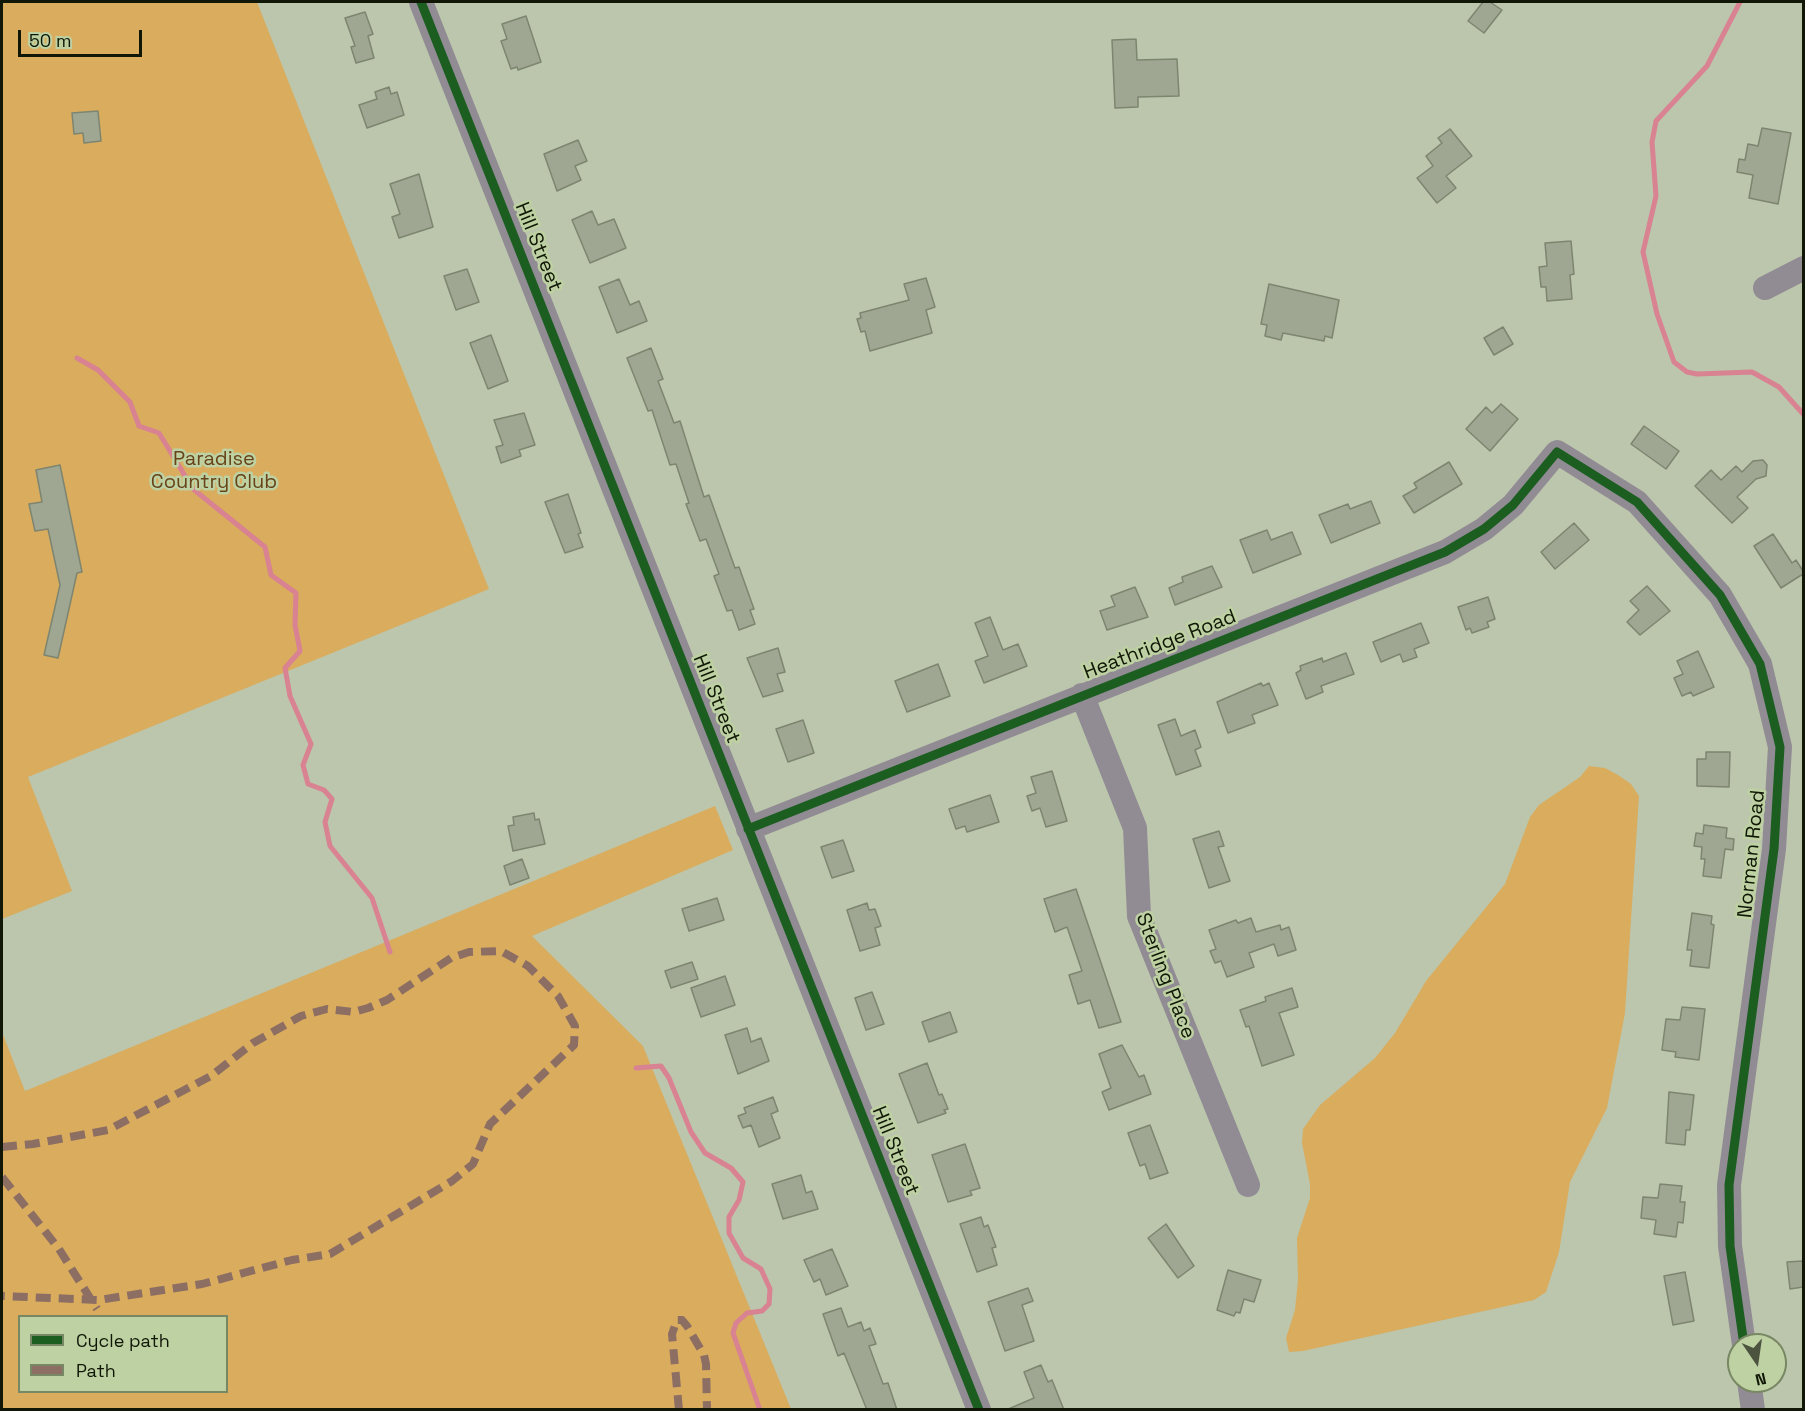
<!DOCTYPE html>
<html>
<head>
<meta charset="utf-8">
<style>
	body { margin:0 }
	#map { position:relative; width:1805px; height:1411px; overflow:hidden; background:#bcc6ac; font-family:"Space Grotesk",sans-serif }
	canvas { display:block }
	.frame { position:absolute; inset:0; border:3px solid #101706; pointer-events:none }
	.legend { position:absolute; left:18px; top:1315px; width:210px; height:78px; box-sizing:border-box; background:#bed1a2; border:2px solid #788764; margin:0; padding:8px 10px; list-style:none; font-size:18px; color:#101706 }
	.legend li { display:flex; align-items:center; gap:12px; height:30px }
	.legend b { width:30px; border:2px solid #788764 }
	.north { position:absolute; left:1727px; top:1333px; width:60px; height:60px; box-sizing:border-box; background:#bed1a2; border:2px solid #788764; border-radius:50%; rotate:167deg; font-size:16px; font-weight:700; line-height:24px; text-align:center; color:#101706 }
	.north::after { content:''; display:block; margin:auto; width:21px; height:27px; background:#4c5440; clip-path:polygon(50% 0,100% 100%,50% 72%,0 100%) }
	.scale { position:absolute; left:18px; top:30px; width:124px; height:27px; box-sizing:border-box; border:3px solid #101706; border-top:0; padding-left:8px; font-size:18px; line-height:21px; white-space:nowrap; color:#101706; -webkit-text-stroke:4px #bed1a2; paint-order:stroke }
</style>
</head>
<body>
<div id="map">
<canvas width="1805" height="1411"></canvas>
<div class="frame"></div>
<ul class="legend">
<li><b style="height:8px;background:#1b5e20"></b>Cycle path</li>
<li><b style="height:8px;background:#8d6e63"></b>Path</li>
</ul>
<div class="north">N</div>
<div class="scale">50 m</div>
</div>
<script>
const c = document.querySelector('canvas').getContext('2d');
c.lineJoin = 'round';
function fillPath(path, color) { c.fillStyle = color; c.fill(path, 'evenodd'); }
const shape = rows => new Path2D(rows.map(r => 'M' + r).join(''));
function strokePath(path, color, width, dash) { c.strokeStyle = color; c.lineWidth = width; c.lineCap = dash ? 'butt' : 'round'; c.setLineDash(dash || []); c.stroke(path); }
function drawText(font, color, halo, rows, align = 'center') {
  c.font = font + ' "Space Grotesk",sans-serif'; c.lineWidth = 5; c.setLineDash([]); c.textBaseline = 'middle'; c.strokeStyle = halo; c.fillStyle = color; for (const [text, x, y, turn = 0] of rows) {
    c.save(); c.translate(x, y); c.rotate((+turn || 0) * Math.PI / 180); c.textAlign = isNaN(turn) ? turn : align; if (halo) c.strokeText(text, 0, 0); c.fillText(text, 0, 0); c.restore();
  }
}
fillPath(shape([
	[2,2,257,2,489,589,28,777,72,891,2,919],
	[1589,766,1605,768,1618,775,1631,784,1639,796,1625,1013,1607,1108,1570,1182,1559,1252,1546,1292,1534,1300,1303,1351,1289,1352,1286,1338,1295,1310,1298,1280,1297,1238,1310,1198,1310,1184,1302,1143,1303,1129,1320,1105,1375,1058,1395,1033,1426,981,1505,884,1530,817,1539,805,1580,777],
	[715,806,733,850,532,936,643,1046,791,1409,2,1409,2,1032,25,1091],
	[226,1316,226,1392,20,1392,20,1316]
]), '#d9ac5e');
strokePath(shape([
	[1740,2,1707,66,1656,121,1652,142,1656,196,1643,252,1657,314,1674,362,1687,372,1697,374,1752,372,1779,387,1804,415],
	[77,358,98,370,130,402,139,426,159,433,193,489,265,547,271,575,296,593,295,625,300,651,285,668,290,696,311,744,303,765,308,784,324,790,332,799,325,822,330,846,372,898,390,952],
	[636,1068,661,1066,669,1078,691,1132,705,1153,731,1168,743,1182,739,1200,729,1217,729,1233,743,1258,761,1269,770,1289,769,1304,762,1311,747,1313,736,1323,733,1333,760,1410]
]), '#d88292', 5);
const building = shape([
	[1483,2,1490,2,1502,10,1484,33,1468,21,1483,2],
	[365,12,373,34,368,36,374,58,356,63,351,47,355,46,345,18,365,12],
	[526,16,541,62,518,70,517,67,511,69,501,41,507,39,502,24,526,16],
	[1136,39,1137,60,1177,59,1179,96,1138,97,1138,107,1115,108,1112,40,1136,39],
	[389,87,391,94,397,92,404,115,367,128,359,105,377,99,375,92,389,87],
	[98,111,101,141,84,143,83,133,74,134,72,113,98,111],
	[1762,128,1791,133,1778,204,1749,198,1753,175,1737,172,1739,159,1745,160,1748,144,1758,146,1762,128],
	[1450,129,1472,156,1446,176,1456,188,1437,203,1417,178,1433,166,1426,156,1442,143,1438,138,1450,129],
	[578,140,587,161,575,166,581,180,557,191,544,154,578,140],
	[419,174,433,227,399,238,392,217,400,214,390,184,419,174],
	[592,211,598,225,614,219,626,248,590,263,572,220,592,211],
	[1571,241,1574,274,1570,275,1572,299,1547,301,1546,287,1541,287,1539,267,1547,266,1545,243,1571,241],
	[467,269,479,302,456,310,444,276,467,269],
	[926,278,935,307,926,310,932,333,870,351,865,331,861,332,857,319,861,318,860,313,909,300,904,284,926,278],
	[619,279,630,305,639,301,647,321,617,333,599,287,619,279],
	[1269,284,1339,300,1332,338,1325,336,1324,341,1283,333,1281,340,1265,336,1267,325,1261,324,1269,284],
	[1503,327,1513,344,1494,355,1484,338,1503,327],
	[491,335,508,381,488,389,470,343,491,335],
	[651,348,663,379,658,381,674,423,680,421,704,497,709,495,735,568,739,567,754,609,750,610,755,624,739,630,732,610,727,611,714,576,719,574,706,539,700,541,686,504,689,503,676,464,670,465,652,410,648,411,627,358,651,348],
	[1501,404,1518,419,1490,451,1466,429,1486,407,1492,413,1501,404],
	[524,413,535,445,519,450,521,456,501,463,496,447,503,445,494,420,524,413],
	[1644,426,1679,451,1666,469,1631,444,1644,426],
	[1763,460,1767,465,1766,476,1756,479,1737,497,1748,508,1732,523,1695,486,1711,470,1721,480,1736,466,1742,472,1753,461,1763,460],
	[1449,462,1462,484,1414,513,1403,496,1417,488,1414,483,1449,462],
	[60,465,82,572,77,573,58,658,44,655,60,585,48,529,35,531,29,504,42,502,36,470,60,465],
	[568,494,581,533,578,534,583,547,565,553,545,502,568,494],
	[1371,501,1380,523,1331,543,1319,515,1348,504,1350,509,1371,501],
	[1574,523,1589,540,1555,569,1541,552,1574,523],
	[1267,530,1271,540,1292,532,1301,554,1253,573,1240,540,1267,530],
	[1773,534,1792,563,1796,560,1803,571,1803,574,1781,588,1754,546,1773,534],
	[1212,566,1222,587,1175,605,1169,588,1183,582,1182,577,1212,566],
	[1647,586,1670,611,1640,635,1627,622,1639,610,1630,601,1647,586],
	[1135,587,1148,617,1107,630,1100,611,1115,606,1111,596,1135,587],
	[1488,597,1495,619,1487,622,1489,627,1472,633,1470,628,1466,630,1458,607,1488,597],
	[990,617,1003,650,1018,644,1027,666,984,683,975,661,988,656,975,623,990,617],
	[1421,623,1429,643,1414,649,1417,657,1403,662,1400,654,1381,662,1373,642,1421,623],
	[778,648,785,672,777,674,783,691,763,697,747,658,778,648],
	[1698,651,1714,687,1693,696,1691,692,1682,696,1674,678,1683,674,1677,661,1698,651],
	[1346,653,1354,674,1321,686,1323,692,1306,699,1296,673,1301,670,1300,666,1322,658,1323,662,1346,653],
	[938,664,950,696,907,712,895,681,938,664],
	[1261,683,1263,686,1269,683,1278,705,1252,715,1255,723,1228,733,1217,702,1261,683],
	[1175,719,1181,736,1195,730,1201,747,1195,750,1201,766,1176,775,1158,725,1175,719],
	[803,720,814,753,788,762,776,729,803,720],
	[1706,752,1730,752,1729,787,1697,786,1697,759,1706,759,1706,752],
	[1052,771,1067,821,1046,827,1040,808,1032,811,1027,796,1036,793,1031,777,1052,771],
	[990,795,999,822,967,832,965,826,956,829,949,809,990,795],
	[534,813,535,820,539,819,545,844,513,851,508,826,514,825,513,817,534,813],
	[1704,825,1727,828,1726,838,1734,839,1733,850,1725,849,1721,878,1703,876,1705,859,1701,859,1702,847,1694,846,1696,833,1703,834,1704,825],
	[1219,831,1224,846,1218,847,1230,881,1209,888,1193,839,1219,831],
	[843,840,854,871,832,878,821,847,843,840],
	[522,859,529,878,510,885,504,866,522,859],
	[1076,889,1121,1022,1099,1028,1090,1000,1078,1004,1069,975,1082,971,1067,927,1055,932,1044,899,1076,889],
	[717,898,724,920,689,931,682,909,717,898],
	[867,903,869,910,875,909,881,926,875,928,880,945,860,951,847,910,867,903],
	[1692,913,1712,916,1711,924,1714,925,1709,968,1690,966,1692,950,1687,950,1692,913],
	[1251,918,1256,932,1280,925,1281,930,1289,927,1296,950,1278,956,1274,944,1249,953,1254,967,1227,977,1221,961,1215,963,1210,951,1216,949,1209,930,1236,920,1238,923,1251,918],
	[692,962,698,979,671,988,665,971,692,962],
	[725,976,735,1005,701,1017,691,988,725,976],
	[1292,988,1298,1007,1279,1013,1294,1055,1262,1066,1249,1026,1246,1027,1240,1010,1266,1001,1265,997,1292,988],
	[872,992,884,1024,866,1030,855,998,872,992],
	[1682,1007,1705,1009,1699,1060,1675,1057,1676,1052,1662,1050,1666,1019,1680,1020,1682,1007],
	[950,1012,957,1032,929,1042,922,1022,950,1012],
	[747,1028,751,1042,761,1038,769,1061,738,1074,725,1035,747,1028],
	[1122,1045,1139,1077,1144,1075,1151,1094,1109,1110,1102,1092,1111,1088,1099,1054,1122,1045],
	[927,1063,939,1095,942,1094,948,1109,944,1110,946,1113,918,1123,899,1074,927,1063],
	[1669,1092,1694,1095,1690,1130,1686,1130,1685,1145,1666,1143,1669,1092],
	[773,1097,778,1111,771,1114,780,1138,759,1147,751,1125,743,1128,738,1116,746,1113,744,1108,773,1097],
	[1150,1125,1168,1173,1150,1179,1145,1164,1140,1166,1128,1133,1150,1125],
	[965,1144,980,1188,970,1191,972,1195,948,1202,932,1155,965,1144],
	[801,1175,806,1193,812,1191,818,1209,783,1219,772,1184,801,1175],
	[1660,1184,1682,1186,1680,1202,1685,1202,1683,1223,1678,1222,1676,1237,1654,1234,1656,1220,1641,1218,1643,1197,1658,1198,1660,1184],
	[981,1217,984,1227,988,1225,996,1247,992,1248,997,1265,977,1272,960,1224,981,1217],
	[1166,1224,1194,1266,1178,1278,1148,1238,1166,1224],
	[832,1249,848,1286,826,1295,820,1279,814,1282,804,1260,832,1249],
	[1803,1261,1803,1287,1790,1289,1787,1262,1803,1261],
	[1228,1270,1261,1280,1254,1302,1244,1299,1240,1313,1236,1312,1234,1316,1217,1310,1228,1270],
	[1685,1272,1694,1321,1673,1325,1664,1276,1685,1272],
	[1028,1288,1033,1301,1022,1305,1034,1341,1005,1351,988,1302,1028,1288],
	[841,1308,848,1327,861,1322,864,1331,870,1328,876,1344,869,1346,883,1384,888,1383,897,1410,867,1410,844,1353,838,1356,823,1314,841,1308],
	[1041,1365,1048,1382,1052,1380,1064,1410,1006,1410,1034,1398,1024,1372,1041,1365]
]);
fillPath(building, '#9fa792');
strokePath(building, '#7d8571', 1.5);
strokePath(shape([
	[421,2,979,1410],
	[1765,288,1804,268],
	[1082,695,1135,828,1139,916,1248,1185],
	[748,829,1445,552,1484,529,1513,505,1557,452,1637,502,1720,595,1760,664,1780,747,1774,849,1729,1185,1730,1246,1744,1345],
	[1749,1381,1753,1410]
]), '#918b94', 24);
strokePath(shape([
	[2,1147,33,1144,108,1130,211,1076,253,1043,301,1016,327,1009,354,1012,368,1008,387,1000,451,958,469,952,501,951,528,966,558,996,575,1026,574,1045,490,1124,473,1164,452,1181,330,1254,292,1260,202,1284,99,1300,2,1296],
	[2,1177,59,1249,97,1309],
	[679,1410,672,1334,677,1320,682,1320,687,1326,704,1355,706,1364,707,1410]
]), '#8d6e63', 8, [15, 8]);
strokePath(shape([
	[421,2,979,1410],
	[748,829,1445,552,1484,529,1513,505,1557,452,1637,502,1720,595,1760,664,1780,747,1774,849,1729,1185,1730,1246,1744,1345]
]), '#1b5e20', 9);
drawText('20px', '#101706', '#bed1a2', [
	["Hill Street",538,247,68],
	["Heathridge Road",1160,645,-21],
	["Hill Street",716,699,68],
	["Norman Road",1752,854,-84],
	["Sterling Place",1165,976,69],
	["Hill Street",895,1151,68]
]);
drawText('20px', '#684319', '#bed1a2', [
	["Paradise",214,460],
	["Country Club",214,483]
]);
</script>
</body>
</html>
